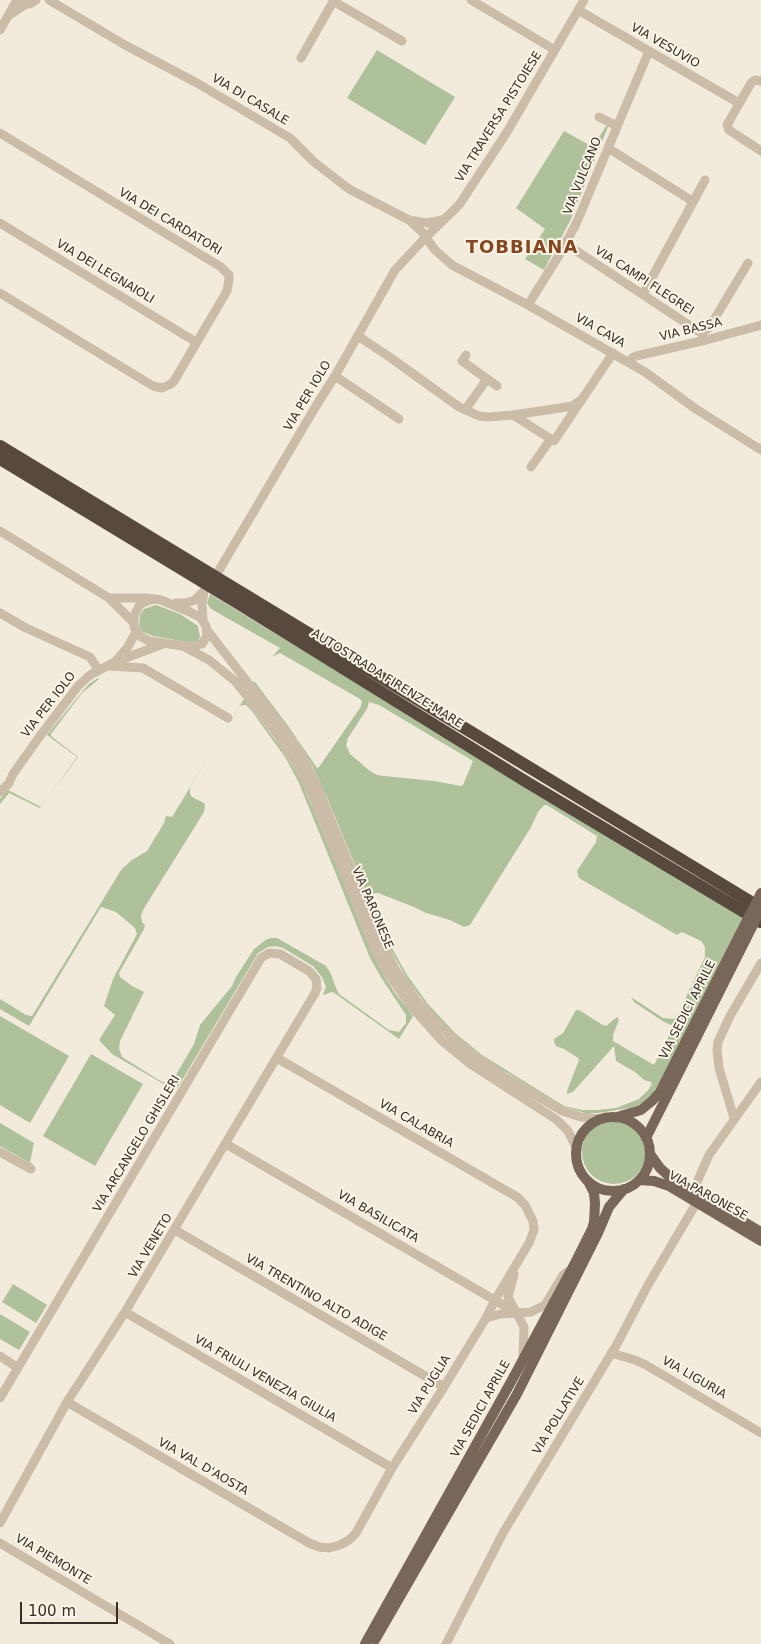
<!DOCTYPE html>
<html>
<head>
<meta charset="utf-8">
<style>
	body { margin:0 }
	#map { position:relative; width:761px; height:1644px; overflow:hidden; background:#f2eadb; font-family:"DejaVu Sans",sans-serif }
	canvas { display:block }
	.scale { position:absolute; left:20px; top:1602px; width:98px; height:22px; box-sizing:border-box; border:2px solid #362e27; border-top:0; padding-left:6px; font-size:15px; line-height:18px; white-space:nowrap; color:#362e27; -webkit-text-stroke:4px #faf4e7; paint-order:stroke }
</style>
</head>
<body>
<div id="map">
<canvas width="761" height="1644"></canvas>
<div class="scale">100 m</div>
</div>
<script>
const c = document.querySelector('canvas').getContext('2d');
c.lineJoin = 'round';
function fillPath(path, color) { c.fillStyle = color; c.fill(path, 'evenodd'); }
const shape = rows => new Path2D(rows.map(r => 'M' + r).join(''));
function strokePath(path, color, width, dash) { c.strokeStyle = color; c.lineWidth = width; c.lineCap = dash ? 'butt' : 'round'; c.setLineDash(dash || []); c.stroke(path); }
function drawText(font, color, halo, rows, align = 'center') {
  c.font = font + ' "DejaVu Sans",sans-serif'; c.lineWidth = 4; c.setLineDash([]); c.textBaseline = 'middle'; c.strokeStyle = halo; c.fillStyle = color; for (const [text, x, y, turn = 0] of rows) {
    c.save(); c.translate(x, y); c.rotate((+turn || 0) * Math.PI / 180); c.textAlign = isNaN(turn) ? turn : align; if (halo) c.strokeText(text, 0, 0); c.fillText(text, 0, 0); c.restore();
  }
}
fillPath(shape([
	[377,50,455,97,425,145,347,98],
	[606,126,608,127,570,221,544,270,525,259,545,229,516,208,564,131,593,147],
	[210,594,743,918,663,1079,650,1097,639,1105,630,1108,598,1113,585,1113,561,1106,491,1063,460,1040,436,1017,409,982,390,949,328,800,312,765,297,740,253,683,254,681,255,682,289,727,317,768,319,767,360,708,362,702,360,699,280,653,272,657,280,648,211,609,207,603],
	[369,702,379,705,473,761,463,785,461,786,434,781,384,776,377,775,370,771,350,754,346,745,348,738,367,709],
	[544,805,547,805,597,836,596,842,577,871,579,878,677,935,682,932,701,941,705,947,705,957,678,1014,674,1019,663,1018,631,997,634,1002,664,1022,674,1026,654,1065,613,1041,613,1035,619,1020,617,1017,606,1026,601,1024,579,1010,576,1010,563,1033,554,1039,554,1042,556,1046,564,1049,578,1058,579,1060,567,1091,567,1094,573,1092,614,1046,616,1061,635,1072,644,1080,651,1082,652,1084,649,1089,639,1099,616,1108,598,1110,582,1110,564,1106,482,1055,455,1033,428,1004,407,975,387,939,371,900,372,894,378,893,414,907,426,913,450,920,464,927,470,925,531,827,538,812],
	[156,605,180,614,198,626,200,637,198,641,192,643,153,636,143,632,139,626,140,615,144,609],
	[98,678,99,679,82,693,51,734,51,736,78,757,40,808,9,793,0,804,0,799,8,790,41,807,77,757,47,735,81,693,89,684],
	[244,699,280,746,300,778,378,965,395,993,413,1016,399,1039,333,992,328,993,325,995,323,994,326,987,322,977,313,966,283,948,276,946,268,947,258,953,178,1087,174,1090,112,1054,99,1040,115,1015,104,1006,113,979,137,934,135,928,116,912,101,907,29,1026,0,1009,0,999,26,1015,32,1016,121,870,132,860,147,851,164,823,166,816,172,817],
	[243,705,246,705,251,710,285,757,299,783,370,958,382,979,406,1015,406,1023,399,1032,389,1030,339,994,336,988,330,972,326,966,277,938,272,938,267,939,254,949,236,977,232,986,200,1025,194,1044,173,1080,166,1083,162,1082,122,1057,119,1048,120,1041,144,992,132,986,120,977,119,973,144,929,145,925,142,922,141,916,143,910,204,812,205,806,204,803,192,797,190,794,190,787,240,706],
	[0,1016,69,1056,30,1123,0,1105],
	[91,1054,143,1084,95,1166,43,1136],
	'582 1152a32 32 0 1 1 64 0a32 32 0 1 1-64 0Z',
	[0,1123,34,1143,30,1162,35,1166,0,1146],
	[13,1284,47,1305,36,1323,2,1302],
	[0,1314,30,1332,19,1350,0,1339]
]), '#afc19b');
strokePath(shape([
	[49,0,125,45,197,83,290,138,314,162,349,189,409,220,422,232,435,250,452,265,528,305,645,372,696,409,761,450],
	[471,0,555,50],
	[333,1,402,41],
	[21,2,30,4,36,0],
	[578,10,739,103],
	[11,14,26,4],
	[0,30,17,0],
	[301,58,334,0],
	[761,81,755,80,751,83,727,125,729,130,761,151],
	[599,117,617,126],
	[0,133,221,267,229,275,229,279,227,291,174,381,171,384,162,388,153,386,0,293],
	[608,148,689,199,692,202],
	[409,220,427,223,442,220],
	[0,223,196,342],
	[566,244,701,333,706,340],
	[643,294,705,180],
	[528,305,558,257,576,224,649,51],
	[701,333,709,328,748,263],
	[358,336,391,358,459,407,479,416,488,417,513,415,560,408,572,406,581,400],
	[466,355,462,361,497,386],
	[629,363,632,358,636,356,706,340,761,325],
	[335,376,399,419],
	[465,410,487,379],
	[513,415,554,441,613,353],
	[531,467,550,440],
	[0,531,109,598,133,622],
	[218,572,316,406,335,376,395,270,425,238,459,205,507,132,584,0],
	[109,598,143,598,155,599,161,600,190,612,201,618,206,626,207,636,202,644,194,646,183,646,149,641,140,636,134,627,134,616,139,606,144,602,155,599],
	[176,603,186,603,195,600,204,591],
	[0,613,26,628,90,657,98,669],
	[203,620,202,605,204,591],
	[207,630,286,732,303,758,316,784,381,941,395,969,417,1001,432,1018,463,1048,503,1076,562,1111,581,1117,601,1119],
	[183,646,209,660,235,681,278,735,297,764,311,792,376,952,386,970,410,1005,441,1040,469,1063,557,1120,568,1131,577,1149],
	[115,662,127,648,136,632],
	[109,666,143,668,228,718],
	[0,792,9,783,13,774,40,736,78,686,90,675,115,662,163,644],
	[734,1118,719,1068,717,1050,718,1042,730,1016,761,963],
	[226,1144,517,1313],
	[0,1152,31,1169],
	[693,1191,709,1155,761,1082],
	[175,1230,444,1387],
	[514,1274,508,1297,524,1327,523,1359],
	[125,1312,392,1468],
	[486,1318,501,1314,531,1312,545,1305,563,1275,567,1272],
	[611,1353,635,1360,646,1365,761,1433],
	[0,1356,18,1368],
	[0,1398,261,958,269,953,280,954,309,971,316,979,317,988,315,993,125,1312,67,1402,0,1523],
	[67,1402,309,1543,319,1547,329,1548,340,1545,349,1540,356,1533,392,1468,444,1387,486,1318,495,1300,529,1243,534,1230,533,1221,525,1205,517,1197,277,1058],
	[0,1543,170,1644],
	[446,1644,503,1533,617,1344,648,1285,697,1202]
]), '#cabca7', 9);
strokePath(shape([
	[617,1117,641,1110,652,1101,660,1092,739,936],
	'576 1154a37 37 0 1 1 74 0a37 37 0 1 1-74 0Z',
	[646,1138,746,939],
	[650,1154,660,1168,671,1178,761,1232],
	[639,1180,654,1181,669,1186,761,1241],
	[375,1640,517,1394,598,1233,609,1207,624,1189],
	[365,1644,512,1380,573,1267,592,1229,594,1222,595,1204,594,1193,588,1181]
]), '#786758', 10);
strokePath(shape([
	[0,446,761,908],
	[0,459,241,605,525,781,761,922]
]), '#57493e', 12);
strokePath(shape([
	[739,936,761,893],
	[746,939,761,909]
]), '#786758', 10);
drawText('12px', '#362e27', '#faf4e7', [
	["VIA VESUVIO",665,46,30],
	["VIA DI CASALE",250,100,31],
	["VIA TRAVERSA PISTOIESE",499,117,-58],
	["VIA VULCANO",583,176,-68],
	["VIA DEI CARDATORI",170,222,31],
	["VIA DEI LEGNAIOLI",105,272,31],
	["VIA CAMPI FLEGREI",644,281,33],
	["VIA BASSA",691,330,-14],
	["VIA CAVA",600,331,30],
	["VIA PER IOLO",308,396,-59],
	["AUTOSTRADA FIRENZE-MARE",387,679,32],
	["VIA PER IOLO",49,705,-52],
	["VIA PARONESE",372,908,67],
	["VIA SEDICI APRILE",688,1010,-63],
	["VIA CALABRIA",416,1124,30],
	["VIA ARCANGELO GHISLERI",137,1144,-59],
	["VIA PARONESE",708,1196,29],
	["VIA BASILICATA",378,1217,30],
	["VIA VENETO",151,1246,-59],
	["VIA TRENTINO ALTO ADIGE",316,1298,30],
	["VIA LIGURIA",694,1378,30],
	["VIA FRIULI VENEZIA GIULIA",265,1379,30],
	["VIA PUGLIA",430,1385,-58],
	["VIA SEDICI APRILE",481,1409,-61],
	["VIA POLLATIVE",559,1416,-59],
	["VIA VAL D'AOSTA",203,1467,30],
	["VIA PIEMONTE",53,1560,31]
]);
c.letterSpacing = '1px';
drawText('bold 18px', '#864620', '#faf4e7', [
	["TOBBIANA",522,248]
]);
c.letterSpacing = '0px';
</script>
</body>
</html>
